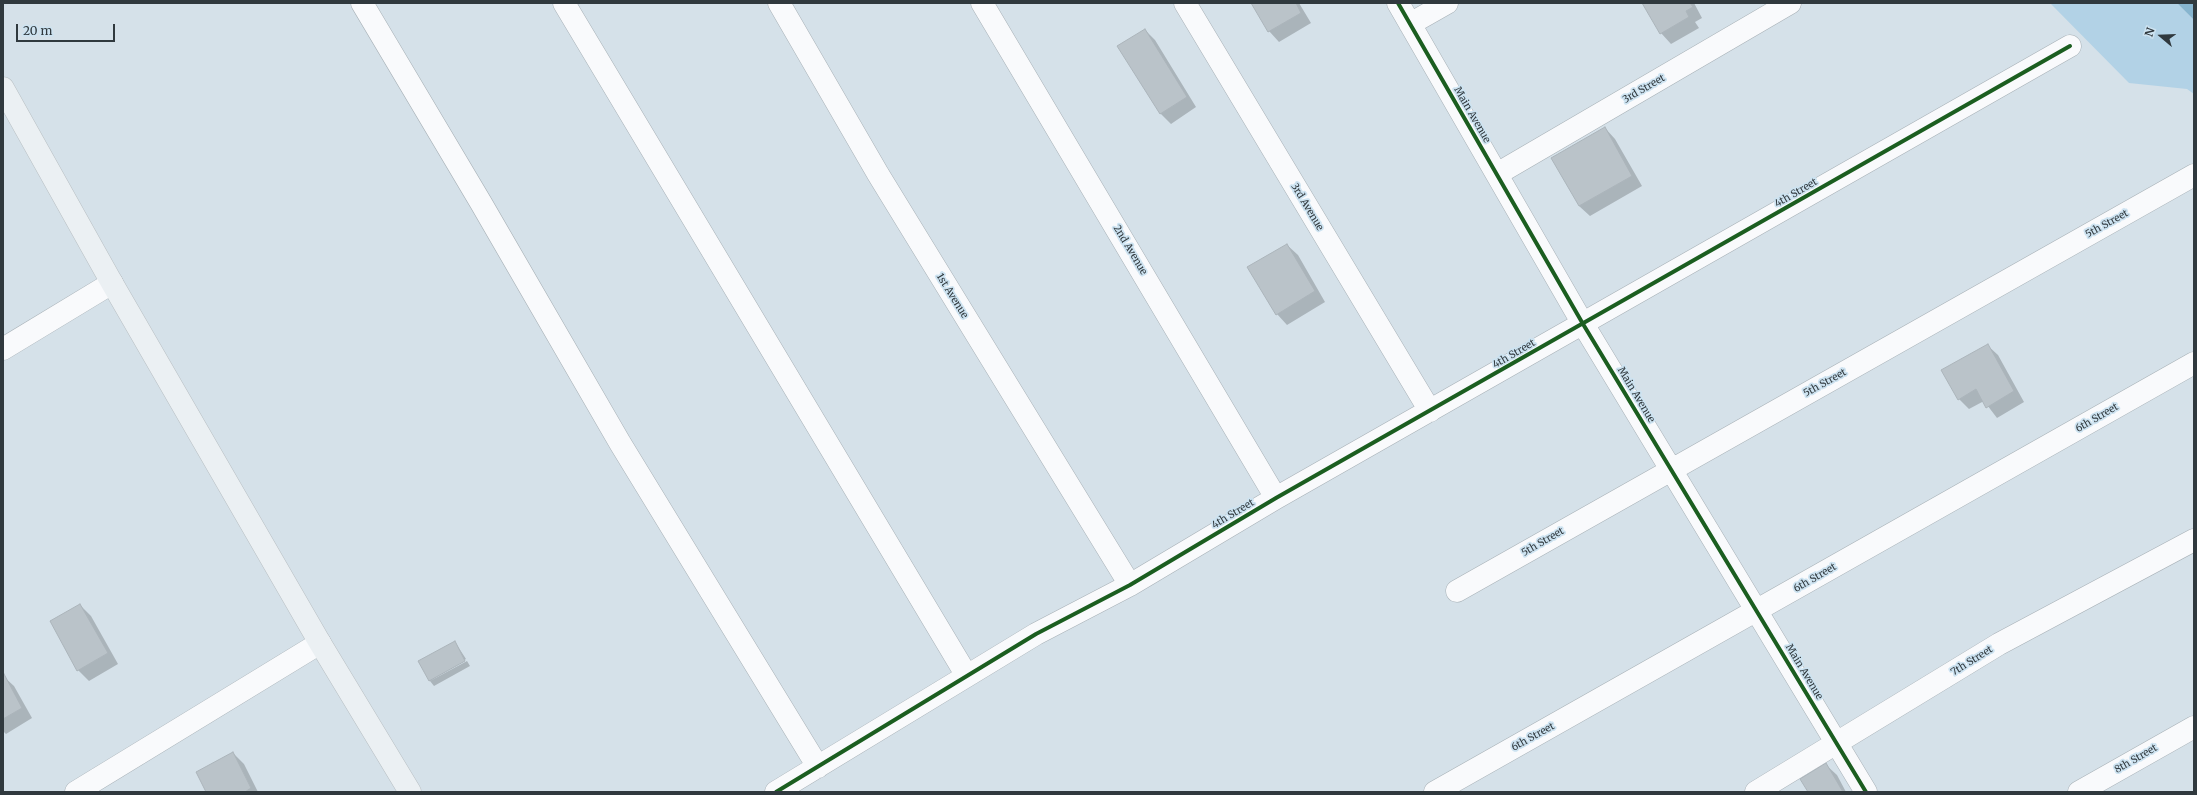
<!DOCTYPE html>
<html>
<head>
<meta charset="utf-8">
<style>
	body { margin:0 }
	#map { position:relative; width:2197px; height:795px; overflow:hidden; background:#d5e1e9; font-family:Merriweather,serif }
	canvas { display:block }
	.frame { position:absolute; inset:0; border:4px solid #30393e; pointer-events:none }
	.north { position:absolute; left:2141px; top:16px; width:40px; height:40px; -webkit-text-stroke:3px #cde3f1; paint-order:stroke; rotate:289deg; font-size:11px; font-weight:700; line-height:16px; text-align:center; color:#30393e }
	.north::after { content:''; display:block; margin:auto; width:14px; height:18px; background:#30393e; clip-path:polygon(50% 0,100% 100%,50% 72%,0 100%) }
	.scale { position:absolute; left:16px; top:24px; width:99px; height:18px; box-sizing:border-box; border:2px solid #30393e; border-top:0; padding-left:5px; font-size:12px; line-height:14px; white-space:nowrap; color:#30393e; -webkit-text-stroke:3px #cde3f1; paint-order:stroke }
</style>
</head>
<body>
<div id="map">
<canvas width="2197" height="795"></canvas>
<div class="frame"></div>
<div class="north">N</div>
<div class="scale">20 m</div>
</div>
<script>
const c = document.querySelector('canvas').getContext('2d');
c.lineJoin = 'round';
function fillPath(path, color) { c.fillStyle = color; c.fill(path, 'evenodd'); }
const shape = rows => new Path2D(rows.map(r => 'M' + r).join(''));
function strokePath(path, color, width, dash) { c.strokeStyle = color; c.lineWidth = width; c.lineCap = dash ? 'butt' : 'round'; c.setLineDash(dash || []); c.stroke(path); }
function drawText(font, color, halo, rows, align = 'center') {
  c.font = font + ' Merriweather,serif'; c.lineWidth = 3.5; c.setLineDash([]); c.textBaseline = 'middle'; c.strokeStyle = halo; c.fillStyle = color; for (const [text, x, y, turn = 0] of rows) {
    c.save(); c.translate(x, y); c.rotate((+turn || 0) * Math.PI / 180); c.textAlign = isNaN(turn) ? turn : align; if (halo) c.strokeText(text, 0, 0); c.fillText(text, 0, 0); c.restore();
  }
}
fillPath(shape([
	[2050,3,2177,3,2194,20,2194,94,2187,89,2129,83]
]), '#b2d2e6');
fillPath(shape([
	[2177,3,2194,3,2194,20]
]), '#87b5cf');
fillPath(shape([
	[1253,3,1299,3,1311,23,1279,42,1269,31],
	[1643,3,1694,3,1702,18,1695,22,1699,28,1671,44,1661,33],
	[1145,30,1155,40,1196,107,1171,124,1160,113],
	[1605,128,1615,139,1642,186,1590,216,1579,206],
	[1287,245,1298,255,1325,302,1287,325,1277,314],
	[1987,345,1998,355,2024,402,1997,418,1984,401,1969,409,1959,399],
	[80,605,91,616,118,664,89,681,78,670],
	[455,642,466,659,430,681,419,661],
	[467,661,470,666,434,686,430,681],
	[3,676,14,686,32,718,6,734,3,731],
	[233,753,244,764,258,792,207,792],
	[1826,765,1837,775,1846,792,1809,792]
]), '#0003');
const building = shape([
	[1251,3,1296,3,1301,13,1268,32,1251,3],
	[1642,3,1690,3,1693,7,1686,11,1689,17,1660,34,1642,3],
	[1145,29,1187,97,1160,114,1117,46,1145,29],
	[1605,127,1632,176,1579,206,1551,158,1605,127],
	[1287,244,1315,291,1276,315,1247,267,1287,244],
	[1988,344,2014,391,1986,408,1976,389,1958,400,1941,370,1988,344],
	[80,604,108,653,77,671,50,621,80,604],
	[455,641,465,661,429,681,418,661,455,641],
	[4,674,22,708,3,719,3,675,4,674],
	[233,752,251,788,245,792,206,792,196,772,233,752],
	[1826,763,1843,792,1808,792,1800,779,1826,763]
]);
fillPath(building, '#bac3c9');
strokePath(building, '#abb4ba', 1);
const minor = shape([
	[362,3,481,203,620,443,818,767],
	[564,3,967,676],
	[779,3,878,174,1130,585],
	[982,3,1276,498],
	[1185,3,1430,411],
	[1398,3,1583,324,1866,792],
	[1410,24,1447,3],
	[1497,174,1790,3],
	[3,349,112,283],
	[1457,591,2194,175],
	[76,792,320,643],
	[776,792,1036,634,1130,585,1276,498,2070,46],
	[1435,792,2194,363],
	[1756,792,1999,644,2194,540],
	[2079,792,2194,727]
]);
const major = shape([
	[3,88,112,283,320,643,410,792]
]);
strokePath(minor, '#a7b0b6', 23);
strokePath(major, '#b7bec2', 23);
strokePath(minor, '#f9fafc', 22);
strokePath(major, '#ebf0f3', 22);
strokePath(shape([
	[1398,3,1583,324,1866,792],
	[776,792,1036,634,1130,585,1276,498,2070,46]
]), '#1b5e20', 4);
drawText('10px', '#30393e', '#cde3f1', [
	["3rd Street",1644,89,-30],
	["Main Avenue",1472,115,60],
	["4th Street",1796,193,-30],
	["3rd Avenue",1307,207,59],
	["5th Street",2107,224,-29],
	["2nd Avenue",1130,250,59],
	["1st Avenue",952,296,58],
	["4th Street",1514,354,-30],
	["5th Street",1825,383,-29],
	["Main Avenue",1636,395,59],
	["6th Street",2097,418,-30],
	["4th Street",1233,514,-31],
	["5th Street",1543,542,-30],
	["6th Street",1815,578,-30],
	["7th Street",1972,661,-32],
	["Main Avenue",1804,672,59],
	["6th Street",1533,737,-29],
	["8th Street",2136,759,-30]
]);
</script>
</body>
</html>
